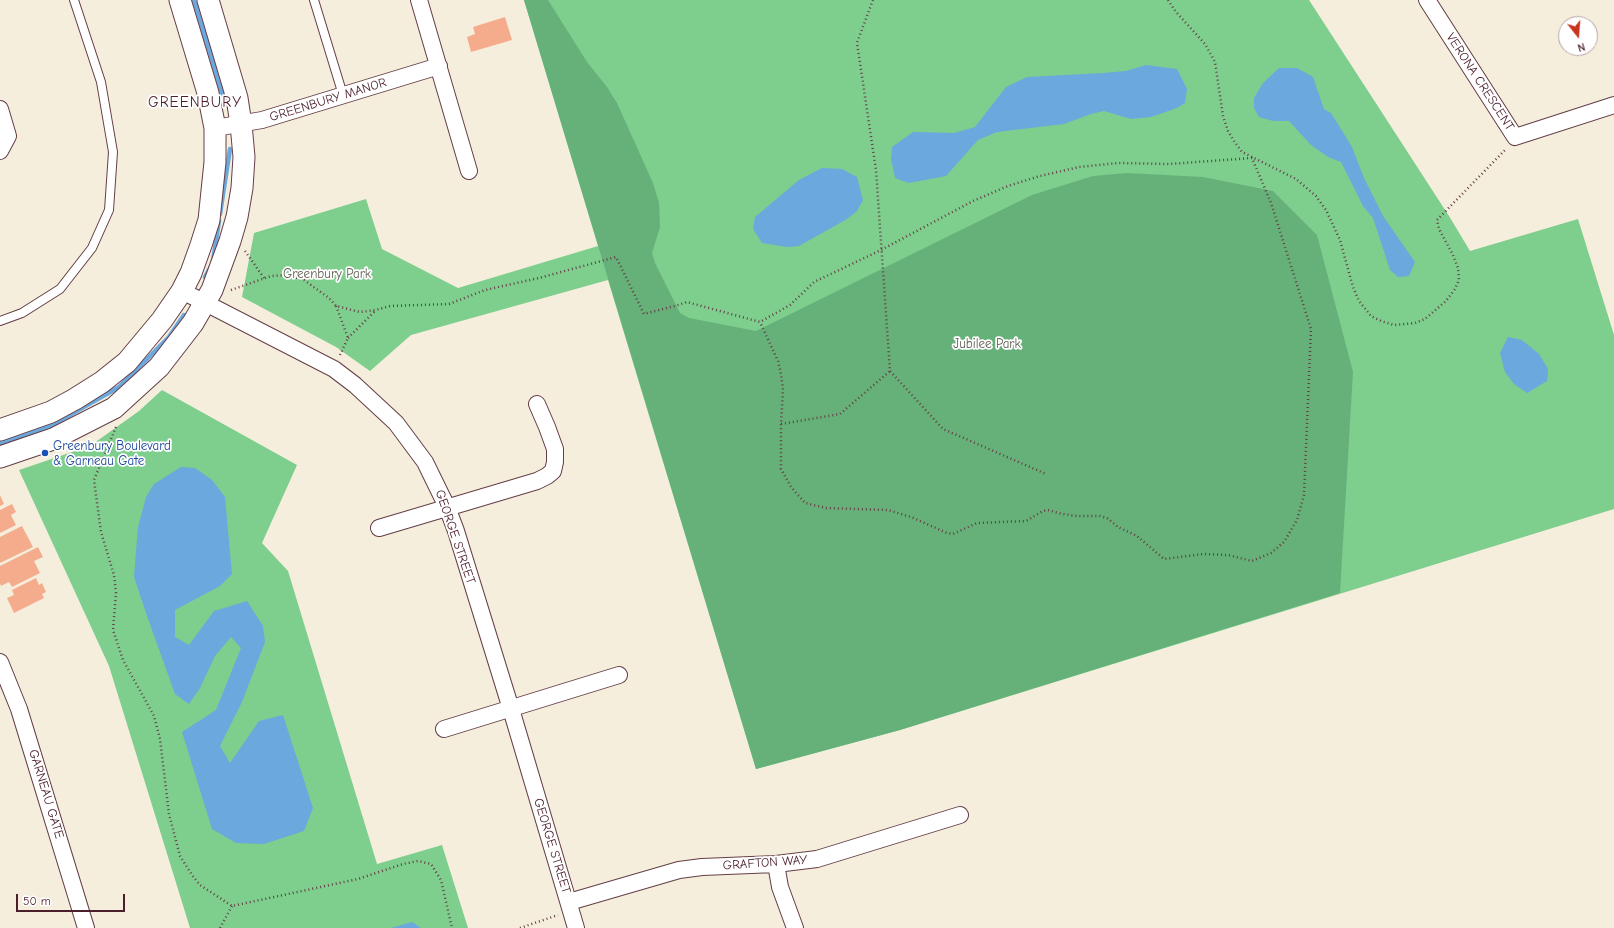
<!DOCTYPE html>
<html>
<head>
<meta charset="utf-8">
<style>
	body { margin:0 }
	#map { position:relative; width:1614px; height:928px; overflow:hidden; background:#f5eedc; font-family:"Comic Neue",sans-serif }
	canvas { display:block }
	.north { position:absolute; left:1558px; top:16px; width:40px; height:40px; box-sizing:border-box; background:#fff; border:1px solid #b7a5aa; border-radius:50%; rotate:163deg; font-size:11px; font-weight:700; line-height:16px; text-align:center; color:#4a1f2b }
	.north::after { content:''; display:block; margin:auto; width:14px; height:18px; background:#c8321e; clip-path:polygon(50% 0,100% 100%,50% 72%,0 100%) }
	.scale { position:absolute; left:16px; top:894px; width:109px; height:18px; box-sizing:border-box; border:2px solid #4a1f2b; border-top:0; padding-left:5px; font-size:12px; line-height:14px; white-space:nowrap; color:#4a1f2b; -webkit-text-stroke:3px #fff; paint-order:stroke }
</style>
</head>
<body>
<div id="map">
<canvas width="1614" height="928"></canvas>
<div class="north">N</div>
<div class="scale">50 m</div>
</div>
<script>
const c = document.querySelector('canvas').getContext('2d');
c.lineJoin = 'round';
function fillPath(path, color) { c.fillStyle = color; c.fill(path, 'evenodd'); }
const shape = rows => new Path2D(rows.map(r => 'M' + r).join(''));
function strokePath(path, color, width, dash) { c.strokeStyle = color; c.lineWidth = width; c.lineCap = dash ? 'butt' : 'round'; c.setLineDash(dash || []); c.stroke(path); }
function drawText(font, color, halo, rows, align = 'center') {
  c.font = font + ' "Comic Neue",sans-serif'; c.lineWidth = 3.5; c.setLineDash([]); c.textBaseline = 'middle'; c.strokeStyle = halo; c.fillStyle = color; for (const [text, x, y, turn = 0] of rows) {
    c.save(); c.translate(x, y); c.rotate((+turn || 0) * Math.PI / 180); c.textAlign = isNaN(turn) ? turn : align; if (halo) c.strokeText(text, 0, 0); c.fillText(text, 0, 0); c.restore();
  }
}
fillPath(shape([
	[524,0,1309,0,1449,216,1470,251,1578,219,1614,335,1614,509,900,730,756,769,608,280,411,335,370,371,336,347,242,297,254,233,366,199,382,249,458,288,598,246],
	[162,390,297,465,262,543,288,571,377,864,442,845,468,928,190,928,109,666,19,470,90,446,139,411]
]), '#7ece8e');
fillPath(shape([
	[524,0,548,0,587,62,607,87,617,103,653,183,659,203,660,227,652,253,655,263,680,313,689,318,756,331,1032,195,1093,176,1127,173,1203,177,1273,191,1317,235,1353,372,1340,593,900,730,756,769]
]), '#66b179');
fillPath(shape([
	[1146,65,1177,69,1187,89,1185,103,1177,108,1151,117,1131,119,1104,111,1091,114,1064,124,997,132,978,140,946,176,909,183,895,178,891,159,892,147,913,132,954,133,975,127,1006,87,1027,77,1103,73,1126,71],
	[1279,68,1297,68,1313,77,1324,109,1331,113,1352,147,1364,178,1383,216,1415,262,1409,276,1398,277,1390,270,1373,218,1363,206,1341,162,1328,157,1311,145,1289,121,1273,121,1259,117,1254,108,1254,98,1263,83],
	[822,168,842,169,857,177,863,200,857,211,847,219,799,246,787,247,762,243,753,229,755,217,799,180],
	[1508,337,1522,340,1539,354,1548,369,1547,381,1527,393,1514,384,1505,372,1500,353],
	[181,467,195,468,212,480,225,497,232,574,220,586,175,610,175,637,189,645,214,611,247,601,263,626,265,642,242,702,220,746,230,763,259,721,283,715,313,808,304,831,264,844,236,843,212,829,182,732,216,710,241,648,231,637,215,656,200,688,189,704,175,694,147,616,134,577,138,527,146,497,154,484],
	[412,922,421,928,391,928]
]), '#6ba8dd');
strokePath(shape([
	[194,0,225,103],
	[220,214,230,149],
	[213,261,219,221],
	[205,277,210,268],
	[0,443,52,425,119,387,169,337,184,315]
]), '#6ba8dd', 4.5);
fillPath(shape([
	[505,17,512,40,471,52,467,37,475,34,473,27],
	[0,495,4,504,0,506],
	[12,504,16,512,11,515,16,525,0,533,0,510],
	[22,526,33,547,0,563,0,537],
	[38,547,43,557,34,561,40,573,12,587,9,582,1,586,0,583,0,566],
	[36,578,39,585,42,583,46,592,42,594,44,598,14,613,7,598,14,595,12,590]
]), '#f5ac8d');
const service = shape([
	[314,0,343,95],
	[0,321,22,313,60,289,92,248,109,210,113,152,101,82,74,0]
]);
const minor = shape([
	[419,0,469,171],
	[1427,0,1515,137,1614,105],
	[0,109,8,136,0,151],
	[215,128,262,120,439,66],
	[182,291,334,369,355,385,396,423,425,462,447,507,456,531,511,709,576,928],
	[379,528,537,481,547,476,553,471,555,462,555,449,547,427,537,404],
	[0,662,19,709,86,928],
	[444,729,619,675],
	[776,864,780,887,795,928],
	[569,902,679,870,702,867,776,864,817,859,960,815]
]);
const tertiary = shape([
	[0,430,51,412,75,399,102,382,127,362,162,320,182,291,191,273,201,245,209,220,215,162,215,128,208,93,180,0],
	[0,457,53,439,114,408,159,367,193,323,212,290,230,241,237,217,242,188,244,157,241,124,237,98,208,0]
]);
strokePath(service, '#643e46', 10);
strokePath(minor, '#643e46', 18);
strokePath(tertiary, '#643e46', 23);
strokePath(shape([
	[873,0,857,43,876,170,890,371,943,429,1046,474],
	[1168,0,1176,12,1205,44,1215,62,1223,116,1228,131,1234,141,1242,152,1296,179,1316,196,1326,210,1340,240,1353,287,1359,301,1371,316,1381,321,1394,325,1405,324,1415,323,1425,319,1446,301,1455,289,1459,280,1458,268,1453,255,1439,229,1437,220,1506,149],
	[245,251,264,278],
	[231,290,271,276,288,275,304,280,329,298,336,306,360,312,376,310,390,306,449,304,485,290,539,278,616,257,644,314,675,306,687,302,760,322,790,305,814,282,881,250,973,201,1008,186,1040,176,1079,167,1118,163,1169,164,1252,158,1271,203,1311,329,1304,495,1297,520,1284,542,1271,553,1252,561,1228,555,1203,554,1164,559,1137,536,1118,527,1107,518,1100,516,1077,516,1062,514,1048,510,1043,511,1026,521,977,523,953,534,947,533,911,517,888,510,826,508,805,503,791,487,781,469,781,424,783,390,781,374,778,361,760,322],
	[336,306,348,338,340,355],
	[348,338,376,310],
	[781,424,840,414,890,371],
	[116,427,94,480,101,532,114,575,116,593,113,630,123,660,154,716,160,739,169,814,180,856,192,875,200,885,232,906,358,879,403,864,418,861,431,864,441,880,452,928],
	[220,928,232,906],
	[520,928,558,915]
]), '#643e46', 2.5, [1, 3]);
strokePath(service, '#fff', 8);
strokePath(minor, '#fff', 16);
strokePath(tertiary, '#fff', 21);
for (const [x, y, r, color] of [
	[45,453,4,"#1a4fb4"]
]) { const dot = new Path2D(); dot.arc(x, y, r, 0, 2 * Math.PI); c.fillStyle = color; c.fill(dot); strokePath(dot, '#fff', 1.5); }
drawText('13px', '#4a1f2b', '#fff', [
	["VERONA CRESCENT",1480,82,57],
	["GREENBURY MANOR",328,100,-17],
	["GEORGE STREET",455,537,71],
	["GARNEAU GATE",46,794,73],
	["GEORGE STREET",552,846,73],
	["GRAFTON WAY",765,863,-4]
]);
drawText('13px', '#5c5c4e', '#fff', [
	["Greenbury Park",327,274],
	["Jubilee Park",987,344]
]);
drawText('13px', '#164399', '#fff', [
	["Greenbury Boulevard",53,446],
	["& Garneau Gate",53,461]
], 'left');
c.letterSpacing = '1px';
drawText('15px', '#4a1f2b', '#fff', [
	["GREENBURY",195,103]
]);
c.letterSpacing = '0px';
</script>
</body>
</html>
